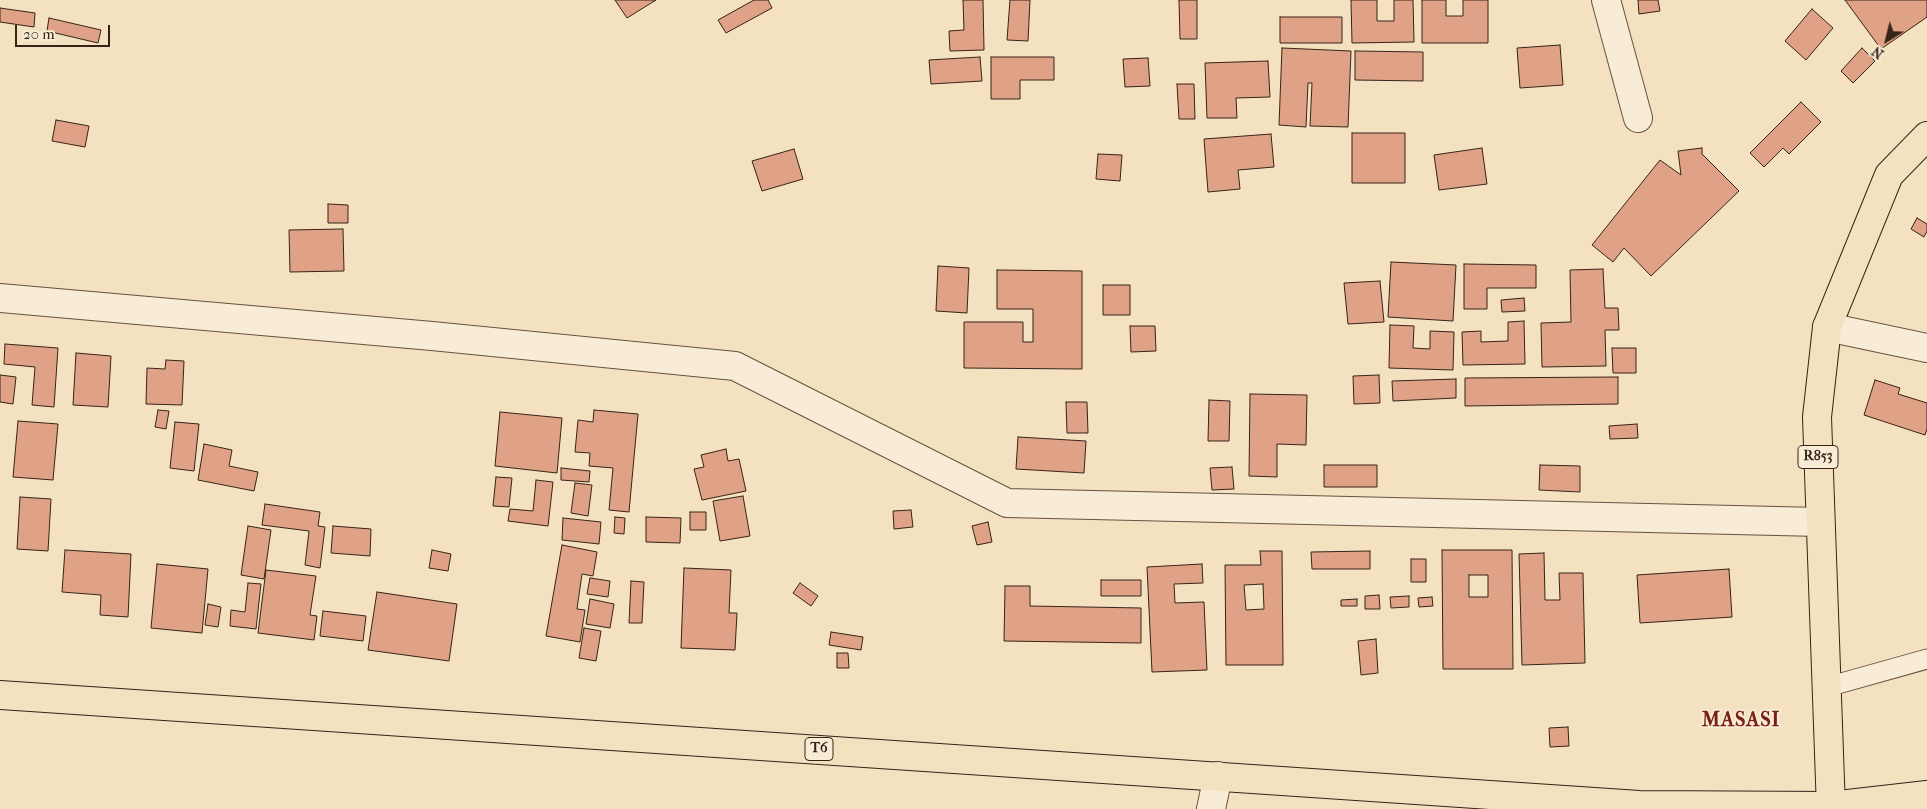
<!DOCTYPE html>
<html>
<head>
<meta charset="utf-8">
<style>
	body { margin:0 }
	#map { position:relative; width:1927px; height:809px; overflow:hidden; background:#f4e1c0; font-family:"IM FELL French Canon",serif }
	canvas { display:block }
	.north { position:absolute; left:1862px; top:15px; width:50px; height:50px; -webkit-text-stroke:4px #f8ecd6; paint-order:stroke; rotate:216deg; font-size:14px; font-weight:700; line-height:20px; text-align:center; color:#362318 }
	.north::after { content:''; display:block; margin:auto; width:18px; height:22px; background:#362318; clip-path:polygon(50% 0,100% 100%,50% 72%,0 100%) }
	.scale { position:absolute; left:15px; top:25px; width:95px; height:22px; box-sizing:border-box; border:2px solid #362318; border-top:0; padding-left:6px; font-size:15px; line-height:18px; white-space:nowrap; color:#362318; -webkit-text-stroke:4px #f8ecd6; paint-order:stroke }
</style>
</head>
<body>
<div id="map">
<canvas width="1927" height="809"></canvas>
<div class="north">N</div>
<div class="scale">20 m</div>
</div>
<script>
const c = document.querySelector('canvas').getContext('2d');
c.lineJoin = 'round';
function fillPath(path, color) { c.fillStyle = color; c.fill(path, 'evenodd'); }
const shape = rows => new Path2D(rows.map(r => 'M' + r).join(''));
function strokePath(path, color, width, dash) { c.strokeStyle = color; c.lineWidth = width; c.lineCap = dash ? 'butt' : 'round'; c.setLineDash(dash || []); c.stroke(path); }
function drawText(font, color, halo, rows, align = 'center') {
  c.font = font + ' "IM FELL French Canon",serif'; c.lineWidth = 4; c.setLineDash([]); c.textBaseline = 'middle'; c.strokeStyle = halo; c.fillStyle = color; for (const [text, x, y, turn = 0] of rows) {
    c.save(); c.translate(x, y); c.rotate((+turn || 0) * Math.PI / 180); c.textAlign = isNaN(turn) ? turn : align; if (halo) c.strokeText(text, 0, 0); c.fillText(text, 0, 0); c.restore();
  }
}
const building = shape([
	[615,0,656,0,627,18,615,0],
	[754,0,768,0,772,8,726,33,718,20,754,0],
	[963,0,983,0,984,50,950,51,949,31,964,30,963,0],
	[1010,0,1030,0,1028,41,1007,40,1010,0],
	[1179,0,1197,0,1197,39,1180,39,1179,0],
	[1351,0,1377,0,1377,21,1394,21,1394,0,1413,0,1414,42,1352,43,1351,0],
	[1422,0,1446,0,1446,16,1463,16,1463,0,1488,0,1488,43,1422,43,1422,0],
	[1638,0,1658,0,1660,11,1639,14,1638,0],
	[1845,0,1927,0,1927,17,1881,49,1845,0],
	[0,8,35,13,34,27,0,22,0,8],
	[1812,9,1833,28,1806,60,1785,41,1812,9],
	[1280,17,1342,17,1342,43,1280,43,1280,17],
	[49,18,101,30,98,43,47,31,49,18],
	[1560,45,1563,85,1520,88,1517,48,1560,45],
	[1282,48,1351,51,1348,127,1310,126,1312,83,1308,83,1306,127,1279,125,1282,48],
	[1862,48,1875,61,1853,83,1841,71,1862,48],
	[1355,51,1423,52,1423,81,1355,80,1355,51],
	[980,57,982,81,931,84,929,60,980,57],
	[991,57,1054,57,1054,80,1020,80,1020,99,991,99,991,57],
	[1148,58,1150,86,1125,87,1123,59,1148,58],
	[1268,61,1270,97,1236,98,1237,118,1207,118,1205,63,1268,61],
	[1177,84,1194,84,1195,119,1179,119,1177,84],
	[1801,102,1821,122,1789,154,1783,148,1764,167,1750,153,1801,102],
	[56,120,89,126,85,147,52,141,56,120],
	[1352,133,1405,133,1405,183,1352,183,1352,133],
	[1271,134,1274,167,1238,170,1240,189,1208,192,1204,139,1271,134],
	[1482,148,1487,184,1439,190,1434,155,1482,148],
	[1702,148,1702,154,1739,191,1651,276,1624,248,1613,262,1592,245,1660,160,1681,175,1678,151,1702,148],
	[794,149,803,179,762,191,752,161,794,149],
	[1098,154,1122,155,1120,181,1096,179,1098,154],
	[328,204,348,205,348,223,328,223,328,204],
	[1917,218,1927,224,1927,231,1924,237,1911,229,1917,218],
	[343,229,344,271,290,272,289,230,343,229],
	[1391,262,1456,265,1453,321,1388,317,1391,262],
	[1464,264,1536,265,1536,288,1487,288,1487,309,1464,309,1464,264],
	[938,266,969,268,967,313,936,311,938,266],
	[1603,269,1605,308,1618,308,1619,330,1605,330,1606,366,1542,367,1541,323,1571,322,1570,270,1603,269],
	[997,270,1082,271,1082,369,964,368,964,322,1023,322,1023,342,1033,342,1033,309,997,309,997,270],
	[1380,281,1384,322,1348,324,1344,283,1380,281],
	[1103,285,1130,285,1130,315,1103,315,1103,285],
	[1524,298,1525,311,1502,312,1501,300,1524,298],
	[1524,321,1525,364,1463,365,1462,332,1481,331,1481,342,1508,341,1508,322,1524,321],
	[1390,325,1414,326,1413,348,1430,349,1430,331,1454,332,1453,370,1389,368,1390,325],
	[1130,326,1155,326,1156,351,1131,352,1130,326],
	[5,344,58,348,54,407,32,405,35,367,4,364,5,344],
	[1612,348,1636,348,1636,373,1613,373,1612,348],
	[76,353,111,356,108,407,73,405,76,353],
	[166,360,184,361,182,405,146,404,147,368,165,369,166,360],
	[0,375,16,377,13,404,0,402,0,375],
	[1379,375,1380,403,1354,404,1353,376,1379,375],
	[1618,377,1618,404,1465,406,1465,378,1618,377],
	[1456,379,1456,398,1393,401,1392,381,1456,379],
	[1875,380,1900,388,1898,394,1927,403,1927,429,1925,435,1864,415,1875,380],
	[1250,394,1307,395,1306,445,1277,444,1277,477,1249,476,1250,394],
	[1209,400,1230,401,1229,441,1208,441,1209,400],
	[1066,402,1087,402,1088,433,1067,433,1066,402],
	[158,410,169,411,166,429,155,427,158,410],
	[594,410,638,414,629,512,609,510,613,468,589,466,590,453,575,452,578,420,593,422,594,410],
	[500,412,562,418,557,473,495,466,500,412],
	[18,421,58,424,53,480,13,477,18,421],
	[175,422,199,424,194,471,170,468,175,422],
	[1637,424,1638,438,1610,439,1609,426,1637,424],
	[1018,437,1086,441,1084,473,1016,469,1018,437],
	[204,444,232,450,229,466,258,472,254,491,198,480,204,444],
	[726,449,728,461,739,459,746,491,702,500,694,469,704,467,701,455,726,449],
	[1324,465,1377,465,1377,487,1324,487,1324,465],
	[1540,465,1580,466,1580,492,1539,490,1540,465],
	[1232,467,1234,489,1212,490,1210,468,1232,467],
	[561,468,590,471,589,482,561,480,561,468],
	[496,477,512,478,509,507,493,506,496,477],
	[536,480,553,482,548,526,508,521,510,509,533,511,536,480],
	[575,483,592,485,588,516,571,513,575,483],
	[743,496,750,536,720,541,713,501,743,496],
	[20,497,51,499,48,551,17,549,20,497],
	[265,504,320,512,318,526,325,527,320,568,305,565,309,531,262,525,265,504],
	[911,510,913,527,894,529,893,511,911,510],
	[690,512,706,512,706,530,690,530,690,512],
	[615,517,625,518,624,534,614,533,615,517],
	[646,517,681,518,680,543,646,542,646,517],
	[563,518,601,522,599,544,562,540,563,518],
	[988,522,992,542,977,545,972,526,988,522],
	[248,526,271,530,264,579,241,575,248,526],
	[333,526,371,529,370,556,331,553,333,526],
	[562,545,597,552,593,576,582,574,577,609,585,610,580,642,546,636,562,545],
	[65,550,131,554,128,617,100,615,101,595,62,592,65,550],
	[432,550,451,554,448,571,429,568,432,550],
	[1442,550,1512,550,1513,669,1443,669,1442,550],
	[1469,575,1488,575,1488,597,1469,597,1469,575],
	[1260,551,1282,551,1283,665,1226,665,1225,565,1261,565,1260,551],
	[1263,584,1264,609,1246,610,1244,585,1263,584],
	[1370,551,1370,569,1312,569,1311,552,1370,551],
	[1544,553,1545,600,1560,600,1559,573,1583,573,1585,663,1522,665,1519,554,1544,553],
	[1411,559,1426,559,1426,582,1411,582,1411,559],
	[157,564,208,569,202,633,151,628,157,564],
	[1202,564,1203,583,1174,584,1175,603,1204,602,1207,670,1152,672,1147,567,1202,564],
	[684,568,731,570,729,613,737,613,735,650,681,648,684,568],
	[1729,569,1732,617,1640,623,1637,575,1729,569],
	[266,570,316,576,310,615,317,616,314,640,258,633,266,570],
	[590,578,610,581,608,597,587,594,590,578],
	[1101,580,1141,580,1141,596,1101,596,1101,580],
	[631,581,644,582,642,623,629,623,631,581],
	[248,583,261,584,256,629,230,626,231,610,245,612,248,583],
	[800,583,818,596,811,606,793,593,800,583],
	[1005,586,1030,586,1030,606,1141,608,1141,643,1004,641,1005,586],
	[377,592,457,604,449,661,368,650,377,592],
	[1379,595,1380,609,1365,609,1365,596,1379,595],
	[1409,596,1409,607,1391,608,1390,597,1409,596],
	[1432,597,1433,606,1419,607,1418,598,1432,597],
	[590,599,614,604,610,628,586,624,590,599],
	[1357,599,1357,606,1341,606,1341,600,1357,599],
	[208,604,221,607,218,627,205,625,208,604],
	[323,611,366,616,363,641,320,636,323,611],
	[584,628,601,631,596,661,579,658,584,628],
	[831,632,863,637,861,650,829,645,831,632],
	[1376,639,1378,673,1361,675,1358,641,1376,639],
	[837,653,848,653,849,668,837,668,837,653],
	[1568,727,1569,746,1550,747,1549,728,1568,727]
]);
fillPath(building, '#dfa286');
strokePath(building, '#362318', 1);
const lane = shape([
	[1827,687,1927,659]
]);
const street = shape([
	[1606,0,1638,118],
	[0,298,432,336,735,366,1007,503,1820,522],
	[1827,327,1927,348],
	[1211,809,1218,776]
]);
const primary = shape([
	[1831,809,1817,417,1827,327,1889,175,1927,136]
]);
const highway = shape([
	[0,695,1639,805,1830,806,1927,795]
]);
strokePath(lane, '#665242', 21);
strokePath(street, '#665242', 30);
strokePath(primary, '#362318', 30);
strokePath(highway, '#362318', 30);
strokePath(lane, '#f8ecd6', 19);
strokePath(street, '#f8ecd6', 28);
strokePath(primary, '#f4e1c0', 28);
strokePath(highway, '#f4e1c0', 28);
for (const [x, y, w] of [
	[1818,457,40],
	[819,749,28]
]) { const box = new Path2D(); box.roundRect(x - w / 2, y - 11.5, w, 23, 4); c.fillStyle = '#f8ecd6'; c.fill(box); strokePath(box, '#362318', 1); }
drawText('bold 14px', '#362318', null, [
	["R853",1818,457],
	["T6",819,749]
]);
c.letterSpacing = '1px';
drawText('bold 20px', '#7a1f14', '#f8ecd6', [
	["MASASI",1741,721]
]);
c.letterSpacing = '0px';
</script>
</body>
</html>
